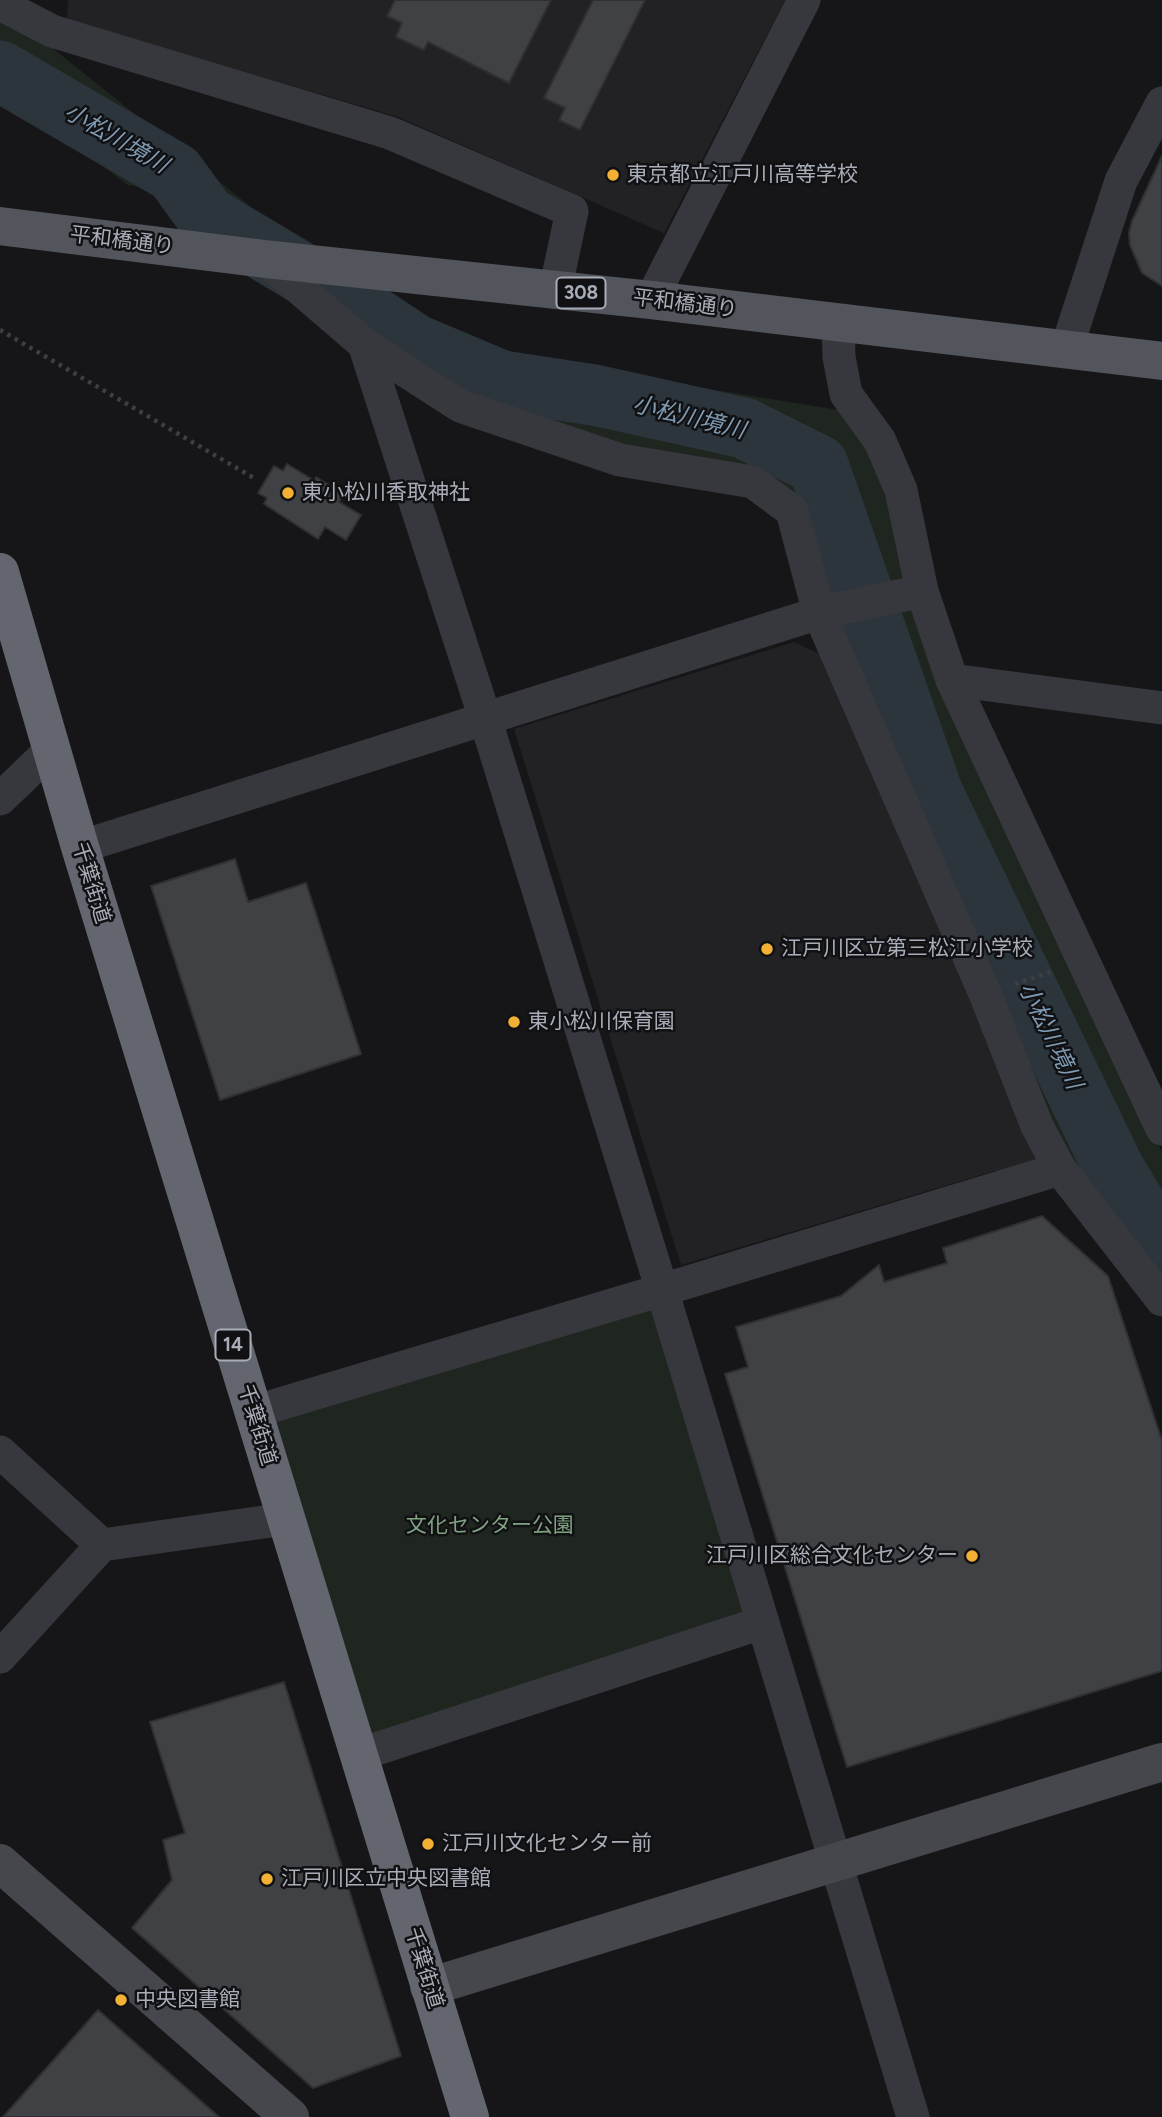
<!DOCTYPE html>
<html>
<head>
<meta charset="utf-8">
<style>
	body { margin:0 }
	canvas { display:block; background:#161618 }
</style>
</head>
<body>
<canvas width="1162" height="2117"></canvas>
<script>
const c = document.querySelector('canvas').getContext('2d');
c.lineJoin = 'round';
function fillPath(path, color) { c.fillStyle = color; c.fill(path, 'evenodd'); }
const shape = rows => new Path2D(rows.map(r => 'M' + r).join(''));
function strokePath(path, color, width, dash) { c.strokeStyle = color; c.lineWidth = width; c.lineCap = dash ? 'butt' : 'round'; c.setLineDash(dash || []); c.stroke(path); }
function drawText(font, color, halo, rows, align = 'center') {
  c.font = font + ' Figtree,"Noto Sans JP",sans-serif'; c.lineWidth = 5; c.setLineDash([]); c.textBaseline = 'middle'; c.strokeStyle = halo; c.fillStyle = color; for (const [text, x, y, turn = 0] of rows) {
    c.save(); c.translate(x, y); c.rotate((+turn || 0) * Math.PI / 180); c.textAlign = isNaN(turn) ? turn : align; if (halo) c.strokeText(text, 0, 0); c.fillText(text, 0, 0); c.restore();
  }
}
fillPath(shape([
	[68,0,785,0,664,233,398,117,67,20],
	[794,642,822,655,1050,1168,1011,1181,994,1171,681,1265,514,729]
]), '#222225');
fillPath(shape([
	[0,8,6,11,251,207,128,185,0,91],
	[382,305,508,357,839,410,868,447,1162,1153,1162,1298,1067,1170,825,600,801,507,624,453,459,397,353,318],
	[653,1304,749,1616,368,1741,269,1419]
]), '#1e261f');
strokePath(shape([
	[0,71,175,173,206,216,357,306,414,344,502,381,594,395,744,428,818,465,933,794,1115,1171,1162,1248]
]), '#2c353c', 61);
const building = shape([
	[395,0,551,0,509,83,428,42,424,50,396,37,402,23,387,16,395,0],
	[593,0,645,0,580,130,559,120,565,108,544,98,593,0],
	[1162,156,1162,286,1142,273,1130,245,1129,233,1132,221,1162,156],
	[287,464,315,481,316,477,344,494,339,502,361,515,346,540,325,527,318,539,264,504,267,498,258,493,274,466,283,471,287,464],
	[235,859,248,902,306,883,361,1054,220,1100,151,886,235,859],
	[1042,1216,1108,1276,1162,1441,1162,1671,847,1767,725,1374,748,1367,736,1327,841,1296,879,1265,884,1282,947,1263,943,1248,1042,1216],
	[284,1682,401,2056,313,2088,132,1928,172,1880,163,1840,185,1833,150,1722,284,1682],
	[98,2010,219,2117,3,2117,98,2010]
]);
fillPath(building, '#404145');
strokePath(building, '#303034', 2);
strokePath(shape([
	[0,330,254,478],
	[1015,984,1053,971]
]), '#3d3f44', 4.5, [3.5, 5]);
strokePath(shape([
	[0,4,52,31,390,133,572,211,555,291],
	[265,259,364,344,460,406,620,460,753,482,792,511,819,613,986,996,1037,1126,1060,1169,1162,1300],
	[651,300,804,0],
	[838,322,839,357,846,394,880,441,901,490,922,591,952,680,1162,1129],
	[1066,350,1121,181,1162,103],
	[952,680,1162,708],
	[0,799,52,749],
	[80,847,819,613,922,591],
	[253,1412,662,1290,485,718,364,344],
	[0,1452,102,1545],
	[0,1657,102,1545,285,1519],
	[358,1755,761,1623],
	[913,2117,662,1290,1060,1169]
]), '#37383d', 33);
strokePath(shape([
	[0,1863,290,2117],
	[429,1987,1162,1762]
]), '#45474d', 38);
strokePath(shape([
	[0,226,265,259,651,300,1162,361]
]), '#53555c', 38);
strokePath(shape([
	[0,572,80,847,470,2117]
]), '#63666e', 38);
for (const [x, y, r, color] of [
	[613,175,7,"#f2b134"],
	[288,493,7,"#f2b134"],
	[767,949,7,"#f2b134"],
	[514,1022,7,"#f2b134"],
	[972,1556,7,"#f2b134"],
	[428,1844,7,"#f2b134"],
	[267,1879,7,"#f2b134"],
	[121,2000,7,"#f2b134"]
]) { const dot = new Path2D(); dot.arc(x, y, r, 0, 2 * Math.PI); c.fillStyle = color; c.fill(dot); strokePath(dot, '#111113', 2.5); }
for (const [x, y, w] of [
	[581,293,49],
	[233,1345,35]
]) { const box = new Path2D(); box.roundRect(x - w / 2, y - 15.5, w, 31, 5); c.fillStyle = '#111113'; c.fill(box); strokePath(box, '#a8adb8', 2); }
drawText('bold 19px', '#a8adb8', null, [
	["308",581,293],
	["14",233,1345]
]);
drawText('21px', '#a8adb8', '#111113', [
	["東京都立江戸川高等学校",627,175],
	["東小松川香取神社",302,493],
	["江戸川区立第三松江小学校",781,949],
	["東小松川保育園",528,1022],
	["江戸川区総合文化センター",958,1556,"right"],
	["江戸川文化センター前",442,1844],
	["江戸川区立中央図書館",281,1879],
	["中央図書館",135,2000]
], 'left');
drawText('21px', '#a8adb8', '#111113', [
	["平和橋通り",122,241,7],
	["平和橋通り",685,304,7],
	["千葉街道",91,883,73],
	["千葉街道",257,1425,73],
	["千葉街道",424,1968,73]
]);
drawText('21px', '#7fa381', '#111113', [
	["文化センター公園",490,1526]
]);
drawText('italic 23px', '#7f9bb3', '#111113', [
	["小松川境川",116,139,30],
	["小松川境川",689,418,14],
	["小松川境川",1050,1036,64]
]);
</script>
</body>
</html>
